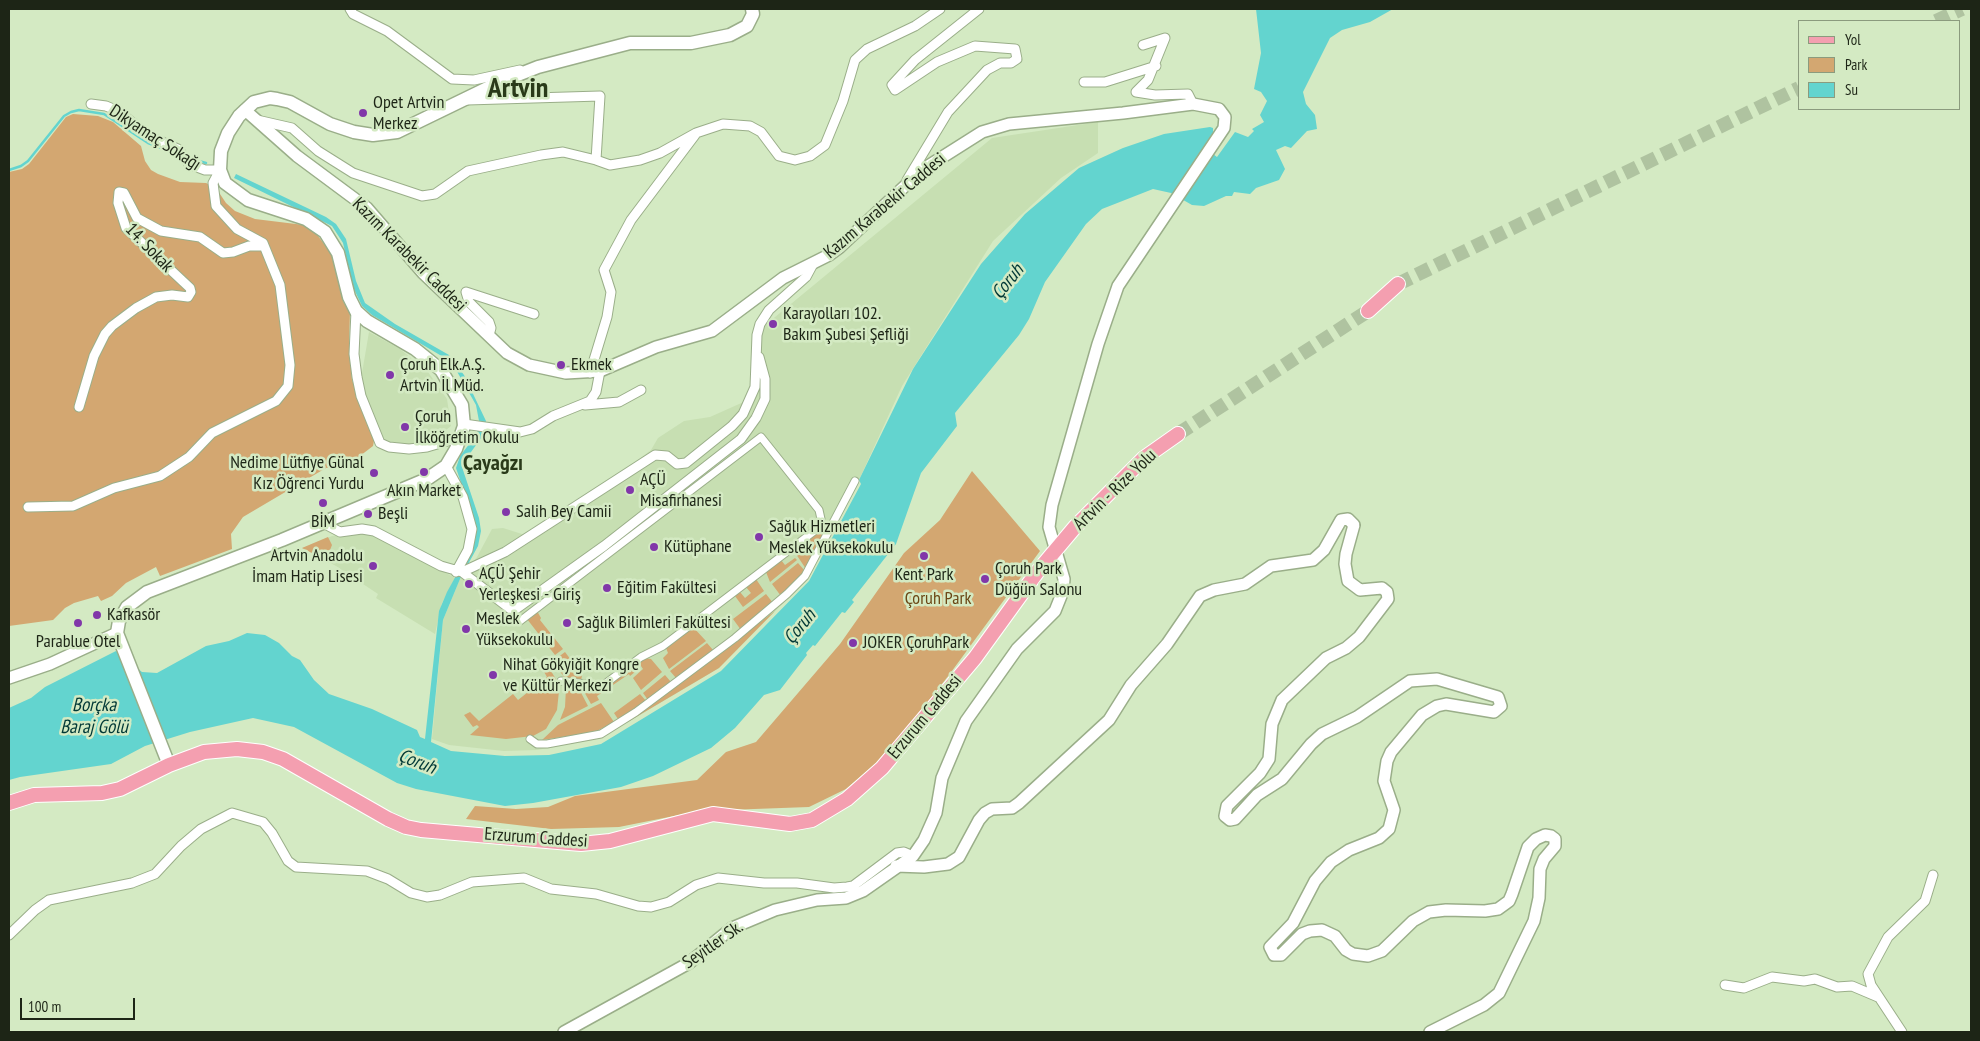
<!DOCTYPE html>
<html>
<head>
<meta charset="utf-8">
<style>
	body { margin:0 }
	#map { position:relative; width:1980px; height:1041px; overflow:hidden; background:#d4eac3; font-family:"PT Sans Narrow",sans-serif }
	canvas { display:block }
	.frame { position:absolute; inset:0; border:10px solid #1d2516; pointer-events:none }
	.legend { position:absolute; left:1798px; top:20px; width:162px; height:90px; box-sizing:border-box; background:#d4eac3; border:1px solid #8b9b7e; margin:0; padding:6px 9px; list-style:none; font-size:15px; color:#1d2516 }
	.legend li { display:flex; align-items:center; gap:10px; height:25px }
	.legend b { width:25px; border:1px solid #8b9b7e }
	.scale { position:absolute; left:20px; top:998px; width:115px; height:22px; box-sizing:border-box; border:2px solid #1d2516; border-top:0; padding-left:6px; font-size:15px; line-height:18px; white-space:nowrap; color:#1d2516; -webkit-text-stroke:4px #d4eac3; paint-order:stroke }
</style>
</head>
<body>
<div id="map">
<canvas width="1980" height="1041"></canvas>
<div class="frame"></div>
<ul class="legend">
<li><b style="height:6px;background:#f49fb0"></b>Yol</li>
<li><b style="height:14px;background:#d3a771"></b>Park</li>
<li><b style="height:14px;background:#63d4cf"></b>Su</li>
</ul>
<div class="scale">100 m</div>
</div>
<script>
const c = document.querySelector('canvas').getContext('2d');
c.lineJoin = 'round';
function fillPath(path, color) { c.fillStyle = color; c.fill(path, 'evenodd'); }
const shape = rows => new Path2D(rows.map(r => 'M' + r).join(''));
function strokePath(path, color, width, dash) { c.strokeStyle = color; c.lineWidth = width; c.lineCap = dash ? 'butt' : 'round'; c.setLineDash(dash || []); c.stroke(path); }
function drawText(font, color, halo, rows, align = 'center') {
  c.font = font + ' "PT Sans Narrow",sans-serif'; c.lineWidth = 5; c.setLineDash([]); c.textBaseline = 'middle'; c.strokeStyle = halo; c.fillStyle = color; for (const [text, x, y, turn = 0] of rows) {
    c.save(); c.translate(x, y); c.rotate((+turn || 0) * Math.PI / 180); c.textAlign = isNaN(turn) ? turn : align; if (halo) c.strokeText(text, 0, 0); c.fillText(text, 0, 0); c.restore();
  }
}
fillPath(shape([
	[1098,122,1098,153,1061,178,993,241,902,386,859,480,807,579,719,668,601,738,537,750,504,751,449,745,432,739,443,620,460,579,477,557,492,529,503,528,522,534,531,533,629,467,651,450,658,438,684,421,710,417,757,396,763,327,992,138],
	[369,332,400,349,428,372,447,399,451,426,431,442,411,445,386,441,379,438,361,379],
	[363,532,374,533,455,578,442,603,435,634,376,598,378,594,336,566,302,548,332,536]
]), '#c7dfb2');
fillPath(shape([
	[73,114,98,116,113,122,141,146,145,161,151,170,158,174,180,182,206,183,216,188,226,203,235,211,255,219,304,225,315,232,331,253,344,303,350,312,349,344,352,380,373,431,374,441,373,446,352,462,343,467,326,468,243,517,231,534,232,549,160,576,156,567,126,583,112,596,101,601,98,596,74,603,65,608,53,620,9,626,9,172,22,169,29,164,66,117],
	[972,471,1040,551,949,675,887,754,846,789,809,807,699,811,619,827,551,829,466,819,475,806,516,809,548,807,575,796,697,780,726,752,756,742,840,644,904,553,940,520],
	[820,531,826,532,806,569,794,551],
	[328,537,332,545,326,560,302,548],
	[795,558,797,560,770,582,766,572,781,560,785,565],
	[798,563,805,571,781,596,772,584],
	[756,579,764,591,743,607,735,596,740,592,745,598,751,593,746,587],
	[766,594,773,603,741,630,733,619],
	[537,611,541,618,540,620,563,649,555,655,527,619],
	[775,611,719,668,626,723],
	[693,627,706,641,669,669,663,658,668,653,666,648],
	[707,643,713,650,676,678,670,671],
	[565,652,571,660,569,667,574,674,582,675,581,681,564,677,559,670,563,666,557,658],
	[645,658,651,659,662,672,641,690,633,678,643,669,639,663],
	[548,666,557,681,559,691,557,710,546,729,533,736,506,739,470,735,479,727,477,725,473,727,464,715,470,712,479,721,513,694,518,700,547,677,543,670],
	[638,666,640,668,630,676,629,674,597,696,599,700,591,704,582,688,600,690],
	[665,675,671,682,648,700,643,693],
	[569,685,578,687,588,706,560,720,565,707,566,688],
	[640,694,646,701,618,719,614,713],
	[601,703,614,722,595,732,542,740,558,725]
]), '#d3a771');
fillPath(shape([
	[1256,9,1393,9,1370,22,1342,30,1330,38,1303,92,1306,104,1315,115,1317,129,1307,131,1291,148,1285,146,1276,150,1285,169,1279,180,1256,188,1250,194,1234,192,1232,196,1226,196,1204,206,1192,205,1171,193,1153,189,1102,209,1086,224,1045,282,1029,319,1019,335,955,413,957,426,921,473,896,544,852,600,854,602,845,613,842,612,815,646,813,645,806,653,807,655,780,690,764,695,735,728,711,748,653,776,621,787,533,803,505,806,416,789,397,783,294,727,253,718,190,732,145,746,111,764,20,777,9,780,9,708,31,698,45,687,112,653,116,651,142,672,157,673,206,646,229,641,247,633,265,635,279,643,292,656,300,660,314,680,329,694,372,709,417,730,420,737,425,739,439,611,447,592,474,543,476,536,475,524,456,468,460,456,477,434,479,421,476,405,455,368,445,358,372,315,362,306,353,287,343,243,332,226,234,178,236,174,326,217,336,224,346,239,356,281,365,303,395,324,449,355,464,375,486,421,484,434,466,459,463,470,479,518,481,531,478,546,460,579,443,620,431,742,451,751,505,756,549,755,601,744,721,671,809,581,861,484,859,480,913,369,981,264,1025,214,1079,168,1123,148,1164,134,1210,127,1213,128,1213,134,1205,148,1217,157,1235,132,1248,137,1254,131,1252,129,1264,122,1260,115,1267,101,1261,92,1254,89,1261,53]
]), '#63d4cf');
strokePath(shape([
	[188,158,206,163],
	[9,170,21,166,28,161,64,116,71,112,79,110,104,114,148,143,178,154]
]), '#63d4cf', 2.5);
strokePath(shape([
	[1936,21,1962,9],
	[1398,284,1799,88],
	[1178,434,1368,311]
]), '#afc3a0', 14, [14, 7]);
const pedestrian = shape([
	[520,621,761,437,819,510,821,519,817,529,663,646,641,657,602,686,561,681],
	[530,739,537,744,547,744,601,734,636,712,735,638,787,594,805,576,855,481]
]);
const minor = shape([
	[350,9,353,14,387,31,452,79,474,80,520,70],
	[1143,45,1165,38,1148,80,1136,92,1155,95,1188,94,1193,104],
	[1084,82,1105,82,1156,66],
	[467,100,600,96,596,160],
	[91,104,106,106,118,111,149,136,178,149,189,164,205,170,220,170],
	[257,120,292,128,318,151,353,173,422,196,435,194,468,171,541,155,563,152,596,160,610,165,640,160,660,153,696,133,723,124,750,126,761,132,779,156,795,160,810,156,825,145,843,101,855,60,867,49,915,26,940,9],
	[907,180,948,112,987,70,1000,63,1011,63,1017,59,1015,49,975,46,937,62,895,90,892,85,915,60,979,9],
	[356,311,354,354,357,377,361,396,380,443,389,447,409,449,427,447,461,437],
	[489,335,491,328,489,322,469,302,466,292,534,314],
	[590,373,607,317,611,292,604,270,631,220,695,135],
	[585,405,619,402,641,390],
	[79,407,94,356,105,334,112,326,136,308,156,297,172,295,188,297,191,292,190,288,126,228,118,203,119,192,124,193,137,218,161,231,200,237,223,253,233,252,249,246,264,246],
	[464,424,520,432,532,429,553,416,590,401,596,392,600,371],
	[446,466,463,497,472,529,468,550,456,572],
	[28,507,73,506,114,488,160,476,189,457,212,433,276,401,288,386,290,365,280,285,263,243,237,229,216,206,213,183,220,170],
	[323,523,340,532,362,529,374,531,441,566,462,572,505,552,655,455,667,456,677,464,686,463,732,426,743,414,755,387,757,335,760,324,769,310,806,277,813,264],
	[462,572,513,611,604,546,741,439,756,418,765,399,765,379,759,357],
	[9,935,35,910,49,900,132,883,155,874,181,846,201,829,232,813,263,822,272,833,288,861,296,867,367,871,388,879,411,893,427,897,440,895,472,882,524,878,551,889,596,894,638,906,651,907,669,902,696,885,718,878,764,883,797,883,834,888,847,887,853,886,897,853,904,852,913,856],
	[1725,985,1744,988,1772,977,1804,981,1815,979,1837,987,1852,986,1878,997],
	[1902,1032,1871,985,1868,974,1888,937,1925,901,1933,875]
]);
const tertiary = shape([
	[245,110,297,156,367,208,423,273,507,353,529,365,566,373,600,371,656,347,712,331,783,278,829,255,840,247,922,170,982,132,1009,124,1123,113,1193,104,1219,109,1225,117,1224,128,1118,286,1098,344,1052,505,1049,527,1064,579,1063,591,1055,611,1017,649,966,721,942,778,936,813,924,840,913,856,863,891,846,898,817,900,775,910,732,928,689,963,564,1032],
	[9,678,50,664,117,633],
	[896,866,924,867,948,864,959,857,979,820,985,813,992,809,1012,808,1019,803,1109,720,1131,685,1167,644,1200,596,1214,590,1245,584,1271,566,1313,560,1324,550,1341,520,1348,519,1354,525,1346,554,1345,564,1348,581,1360,590,1382,588,1387,592,1388,599,1359,637,1346,648,1326,658,1282,700,1272,724,1269,759,1260,773,1227,806,1225,816,1230,820,1235,819,1257,795,1282,779,1311,744,1322,734,1357,717,1410,681,1437,679,1498,697,1501,706,1494,712,1446,704,1437,706,1422,715,1391,752,1387,761,1384,781,1394,810,1389,829,1379,838,1349,850,1331,862,1315,881,1293,923,1270,947,1274,955,1281,955,1302,934,1310,931,1322,930,1335,936,1346,950,1353,954,1368,956,1382,951,1413,921,1429,912,1446,910,1485,911,1498,909,1509,901,1512,894,1528,847,1536,839,1545,835,1551,836,1555,839,1555,846,1544,859,1540,869,1539,898,1534,921,1499,993,1484,1005,1430,1032]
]);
const secondary = shape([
	[169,765,117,633,119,621,127,607,147,592,282,540,427,479,446,466,456,449,464,426,462,405,441,370,415,349,367,321,356,311,349,297,338,253,325,232,306,219,248,200,225,183,220,170,221,151,228,133,239,116,254,102,270,98,277,99,290,102,330,124,354,132,373,135,397,132,500,82,538,67,630,43,691,43,730,35,747,26,753,14,752,9]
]);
const primary = shape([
	[1368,311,1398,284],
	[9,803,34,795,102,793,120,789,169,765,204,752,237,749,263,752,283,759,388,819,406,827,421,830,581,844,610,841,713,814,790,824,812,820,847,799,882,768,975,658,1038,571,1075,527,1144,458,1178,434]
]);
strokePath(pedestrian, '#9aae89', 9);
strokePath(minor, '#9aae89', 11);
strokePath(tertiary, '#9aae89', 14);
strokePath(secondary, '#9aae89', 15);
strokePath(primary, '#fff', 16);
strokePath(pedestrian, '#fff', 7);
strokePath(minor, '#fff', 9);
strokePath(tertiary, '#fff', 11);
strokePath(secondary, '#fff', 12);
strokePath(primary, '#f49fb0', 14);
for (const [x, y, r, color] of [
	[363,113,5,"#8137a9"],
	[773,324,5,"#8137a9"],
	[561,365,5,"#8137a9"],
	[390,375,5,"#8137a9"],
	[405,427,5,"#8137a9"],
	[424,472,5,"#8137a9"],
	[374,473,5,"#8137a9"],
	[630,490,5,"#8137a9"],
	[323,503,5,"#8137a9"],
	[506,512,5,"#8137a9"],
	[368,514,5,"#8137a9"],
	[759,537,5,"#8137a9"],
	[654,547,5,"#8137a9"],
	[924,556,5,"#8137a9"],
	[373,566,5,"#8137a9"],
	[985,579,5,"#8137a9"],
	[469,584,5,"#8137a9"],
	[607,588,5,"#8137a9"],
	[97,615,5,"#8137a9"],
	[78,623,5,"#8137a9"],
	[567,623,5,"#8137a9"],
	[466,629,5,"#8137a9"],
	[853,643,5,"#8137a9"],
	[493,675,5,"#8137a9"]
]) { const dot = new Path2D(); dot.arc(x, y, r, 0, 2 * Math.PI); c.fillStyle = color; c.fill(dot); strokePath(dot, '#d4eac3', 2); }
drawText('18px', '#1d2516', '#d4eac3', [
	["Opet Artvin",373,103],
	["Merkez",373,124],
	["Karayolları 102.",783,314],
	["Bakım Şubesi Şefliği",783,335],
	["Çoruh Elk.A.Ş.",400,365],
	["Artvin İl Müd.",400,386],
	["Ekmek",571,365],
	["Çoruh",415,417],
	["İlköğretim Okulu",415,438],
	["Nedime Lütfiye Günal",364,463,"right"],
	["Kız Öğrenci Yurdu",364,484,"right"],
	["AÇÜ",640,480],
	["Misafirhanesi",640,501],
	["Akın Market",424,491,"center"],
	["Salih Bey Camii",516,512],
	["Beşli",378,514],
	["BİM",323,522,"center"],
	["Sağlık Hizmetleri",769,527],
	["Meslek Yüksekokulu",769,548],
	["Kütüphane",664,547],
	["Artvin Anadolu",363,556,"right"],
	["İmam Hatip Lisesi",363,577,"right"],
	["Çoruh Park",995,569],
	["Düğün Salonu",995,590],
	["AÇÜ Şehir",479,574],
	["Yerleşkesi - Giriş",479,595],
	["Kent Park",924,575,"center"],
	["Eğitim Fakültesi",617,588],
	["Kafkasör",107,615],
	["Meslek",476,619],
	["Yüksekokulu",476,640],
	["Sağlık Bilimleri Fakültesi",577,623],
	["Parablue Otel",78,642,"center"],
	["JOKER ÇoruhPark",863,643],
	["Nihat Gökyiğit Kongre",503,665],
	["ve Kültür Merkezi",503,686]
], 'left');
drawText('18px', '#1d2516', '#d4eac3', [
	["Dikyamaç Sokağı",155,138,33],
	["Kazım Karabekir Caddesi",885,206,-40],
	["14. Sokak",149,248,46],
	["Kazım Karabekir Caddesi",409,255,45],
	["Artvin - Rize Yolu",1115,490,-44],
	["Erzurum Caddesi",925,717,-50],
	["Erzurum Caddesi",536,838,4],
	["Seyitler Sk.",713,945,-35]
]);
drawText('18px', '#6b4715', '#d4eac3', [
	["Çoruh Park",938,599]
]);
drawText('italic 19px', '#003836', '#d4eac3', [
	["Çoruh",1008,282,-51],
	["Çoruh",800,627,-50],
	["Borçka",94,706],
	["Baraj Gölü",94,728],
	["Çoruh",417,762,21]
]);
drawText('bold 22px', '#293a19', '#d4eac3', [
	["Çayağzı",493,464]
]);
drawText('bold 28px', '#293a19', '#d4eac3', [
	["Artvin",518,89]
]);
</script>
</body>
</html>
